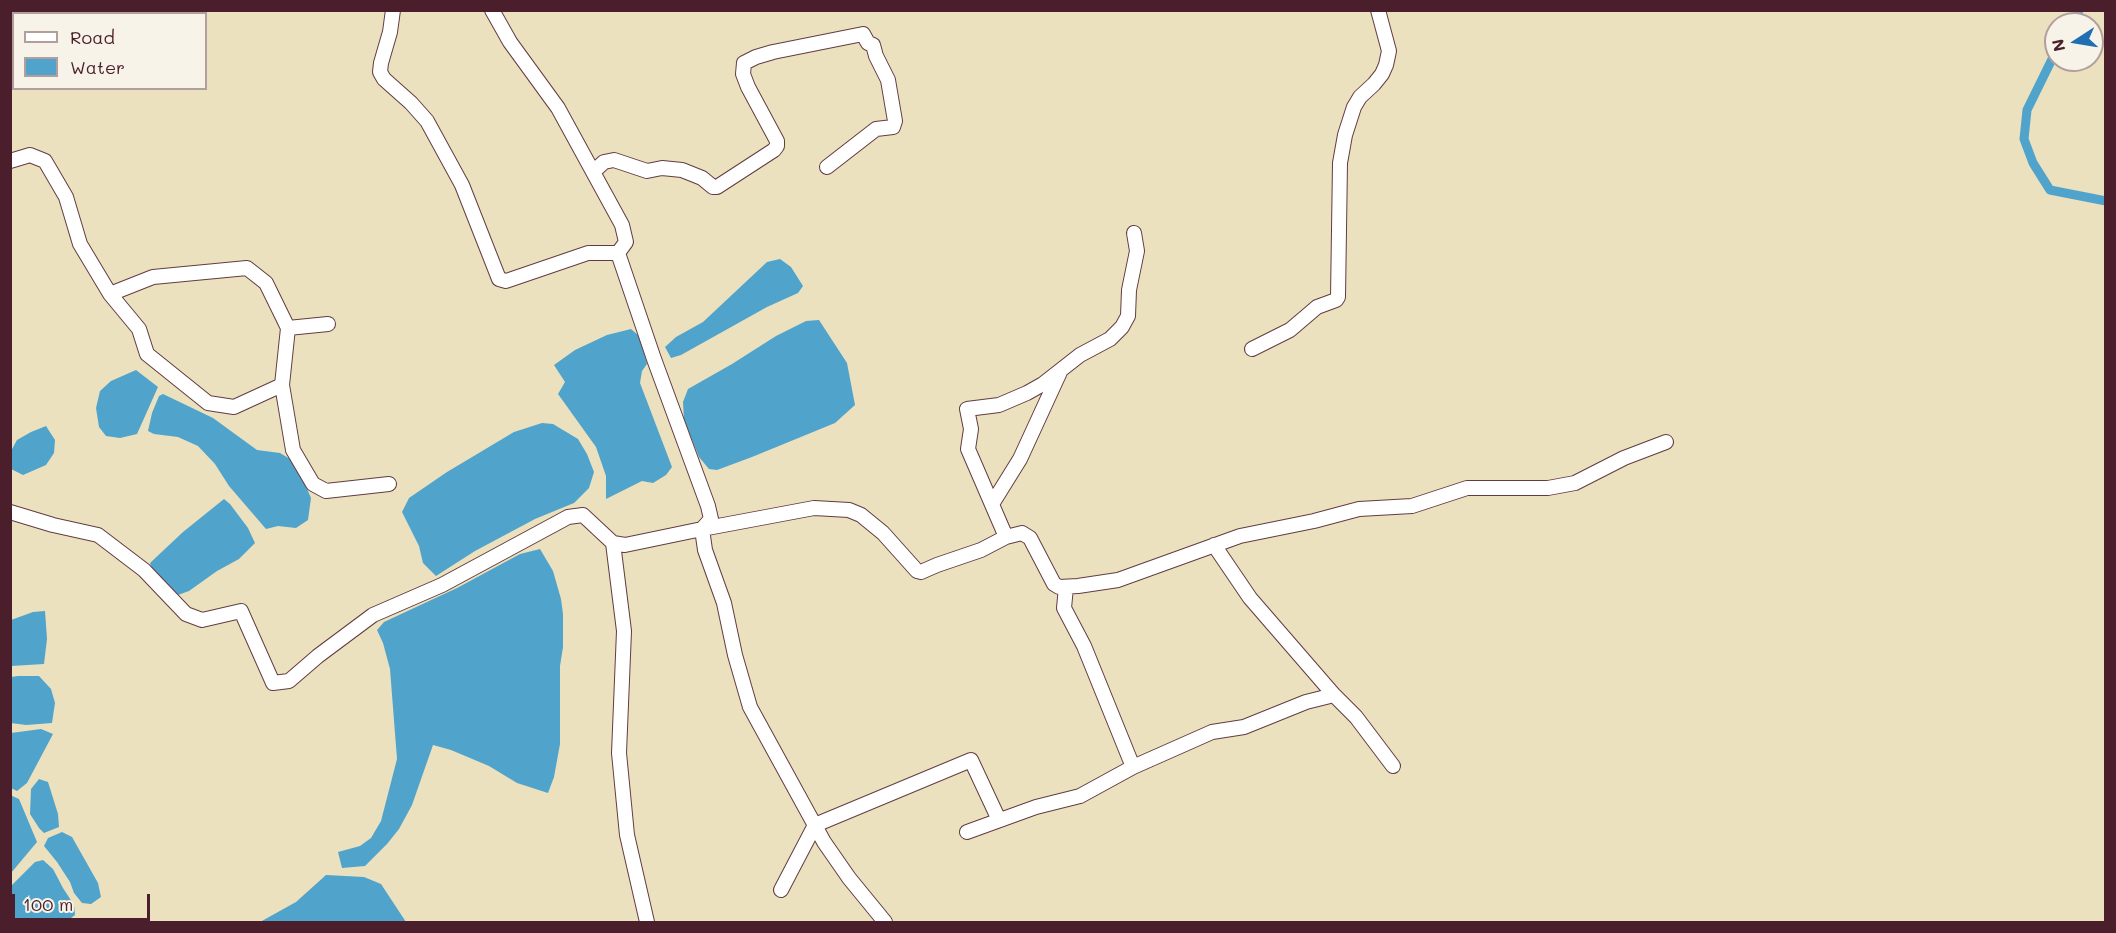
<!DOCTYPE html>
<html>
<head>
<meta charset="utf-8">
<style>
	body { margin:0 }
	#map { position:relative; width:2116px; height:933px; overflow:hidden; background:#ebe1bf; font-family:Mali,sans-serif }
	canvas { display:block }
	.frame { position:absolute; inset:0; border:12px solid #4a1f2b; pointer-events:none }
	.legend { position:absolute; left:12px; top:12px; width:195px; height:78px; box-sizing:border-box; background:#f7f3e8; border:2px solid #b29e9c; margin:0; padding:8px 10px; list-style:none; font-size:18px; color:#4a1f2b }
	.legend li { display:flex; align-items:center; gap:12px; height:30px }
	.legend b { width:30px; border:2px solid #b29e9c }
	.north { position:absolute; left:2044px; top:12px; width:60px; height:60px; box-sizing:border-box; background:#f7f3e8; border:2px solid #b29e9c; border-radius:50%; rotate:258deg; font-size:16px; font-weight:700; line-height:24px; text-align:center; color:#4a1f2b }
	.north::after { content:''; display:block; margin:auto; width:21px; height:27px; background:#1f6fb2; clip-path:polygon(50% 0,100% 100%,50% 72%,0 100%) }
	.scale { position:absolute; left:12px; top:894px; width:138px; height:27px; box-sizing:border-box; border:3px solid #4a1f2b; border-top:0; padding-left:8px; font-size:18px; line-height:21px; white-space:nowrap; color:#4a1f2b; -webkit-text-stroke:4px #f7f3e8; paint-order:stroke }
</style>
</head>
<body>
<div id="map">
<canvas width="2116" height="933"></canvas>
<div class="frame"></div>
<ul class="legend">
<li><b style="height:8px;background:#fff"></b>Road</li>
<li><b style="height:16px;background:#50a3cb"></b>Water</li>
</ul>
<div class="north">N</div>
<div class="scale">100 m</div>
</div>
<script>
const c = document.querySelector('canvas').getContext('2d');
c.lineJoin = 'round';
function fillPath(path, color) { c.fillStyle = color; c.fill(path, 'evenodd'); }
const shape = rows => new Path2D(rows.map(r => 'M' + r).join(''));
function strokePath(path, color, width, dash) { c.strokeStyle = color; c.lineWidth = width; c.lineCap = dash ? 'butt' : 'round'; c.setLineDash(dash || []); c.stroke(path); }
fillPath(shape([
	[780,259,791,267,803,286,798,293,767,307,681,355,671,358,665,347,676,337,703,322,767,262],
	[819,320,847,363,855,405,835,423,752,457,717,470,709,469,699,457,684,420,683,402,688,389,732,364,776,336,806,321],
	[631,329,639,336,644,353,647,364,642,371,640,383,672,467,666,475,653,483,642,481,606,499,606,476,596,447,558,394,565,382,554,365,575,350,607,335],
	[136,370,158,387,137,434,120,438,106,436,99,427,96,408,100,391,111,381],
	[163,394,213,418,257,450,280,453,295,462,311,498,308,520,296,528,278,526,266,529,229,486,215,464,198,446,178,437,154,434,148,431,152,413,159,396],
	[542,423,553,424,578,439,587,454,594,472,589,488,574,503,535,519,475,551,436,576,423,563,419,546,402,512,409,498,447,472,514,432],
	[46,426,55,440,54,453,46,465,23,475,11,469,11,451,17,440,31,432],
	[224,499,230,504,248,528,255,543,239,559,217,571,189,591,178,595,154,573,150,563,183,532],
	[540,549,553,571,561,599,563,614,563,647,560,666,560,744,554,777,548,793,517,783,489,766,451,750,433,745,412,805,399,829,387,844,365,866,342,868,338,852,360,846,371,838,381,821,397,759,390,669,383,643,377,630,384,622,457,588,520,554],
	[45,611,47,639,44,664,11,666,11,620,33,612],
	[18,676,39,676,51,689,55,703,52,723,26,725,11,723,11,677],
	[41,729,53,734,27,783,17,791,11,788,11,733],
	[39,779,48,782,58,814,59,827,44,833,39,828,30,814,31,789],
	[10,795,19,799,37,842,11,873],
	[62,832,72,837,98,883,101,897,91,904,82,903,74,893,70,882,57,862,44,846,48,838],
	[43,860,53,869,63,888,74,905,75,915,66,922,11,922,11,886,35,862],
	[326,875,364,877,381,884,406,922,260,922,296,902]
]), '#50a3cb');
strokePath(shape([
	[2074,24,2079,10],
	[2056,51,2027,110,2024,139,2033,163,2050,190,2106,201]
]), '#50a3cb', 9);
const minor = shape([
	[393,10,390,32,381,63,380,72,384,79,411,103,427,121,462,185,499,279,506,281,588,253,618,253,654,359,708,506,711,519,702,529,814,508,849,510,861,515,883,533,917,571,921,572,937,565,981,550,1006,537,1022,533,1030,538,1054,584,1059,587,1078,586,1118,580,1240,536,1314,521,1359,509,1412,506,1467,488,1548,488,1575,483,1624,458,1666,442],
	[492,10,510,42,558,108,622,225,626,242,618,253],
	[10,161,30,155,45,161,66,197,80,244,110,294,153,277,247,268,266,283,288,328,328,324],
	[593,172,604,162,614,160,647,171,662,168,682,170,702,178,713,187,717,187,774,150,777,146,777,141,748,87,743,74,744,63,756,57,773,52,863,34,868,43,873,45,876,56,888,80,895,121,893,127,876,129,827,167],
	[110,294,139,329,147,354,208,403,234,407,282,385],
	[288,328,282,385,293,450,313,484,326,491,389,484],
	[1252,349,1290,330,1317,307,1336,300,1338,297,1340,163,1345,135,1354,107,1360,97,1374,84,1382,74,1386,65,1389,51,1378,10],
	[992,504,1020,459,1060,372],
	[10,512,53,525,98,535,144,570,186,614,202,620,241,611,273,683,289,681,318,656,373,615,442,585,568,517,583,515,613,543,625,545,702,529,705,550,724,603,735,655,750,707,824,842,849,878,885,922],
	[1006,537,968,449,971,429,967,409,999,405,1027,393,1043,384,1080,355,1110,339,1122,327,1128,316,1129,290,1137,251,1134,233],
	[613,543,624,631,619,753,627,835,647,922],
	[1214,545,1250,598,1334,695],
	[1066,587,1064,608,1084,646,1133,767],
	[967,832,1036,807,1080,796,1133,767,1212,732,1244,727,1306,702,1334,695,1356,717,1393,766],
	[781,890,815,825,971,760,999,820]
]);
strokePath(minor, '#623c41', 16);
strokePath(minor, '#fff', 14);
</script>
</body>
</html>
